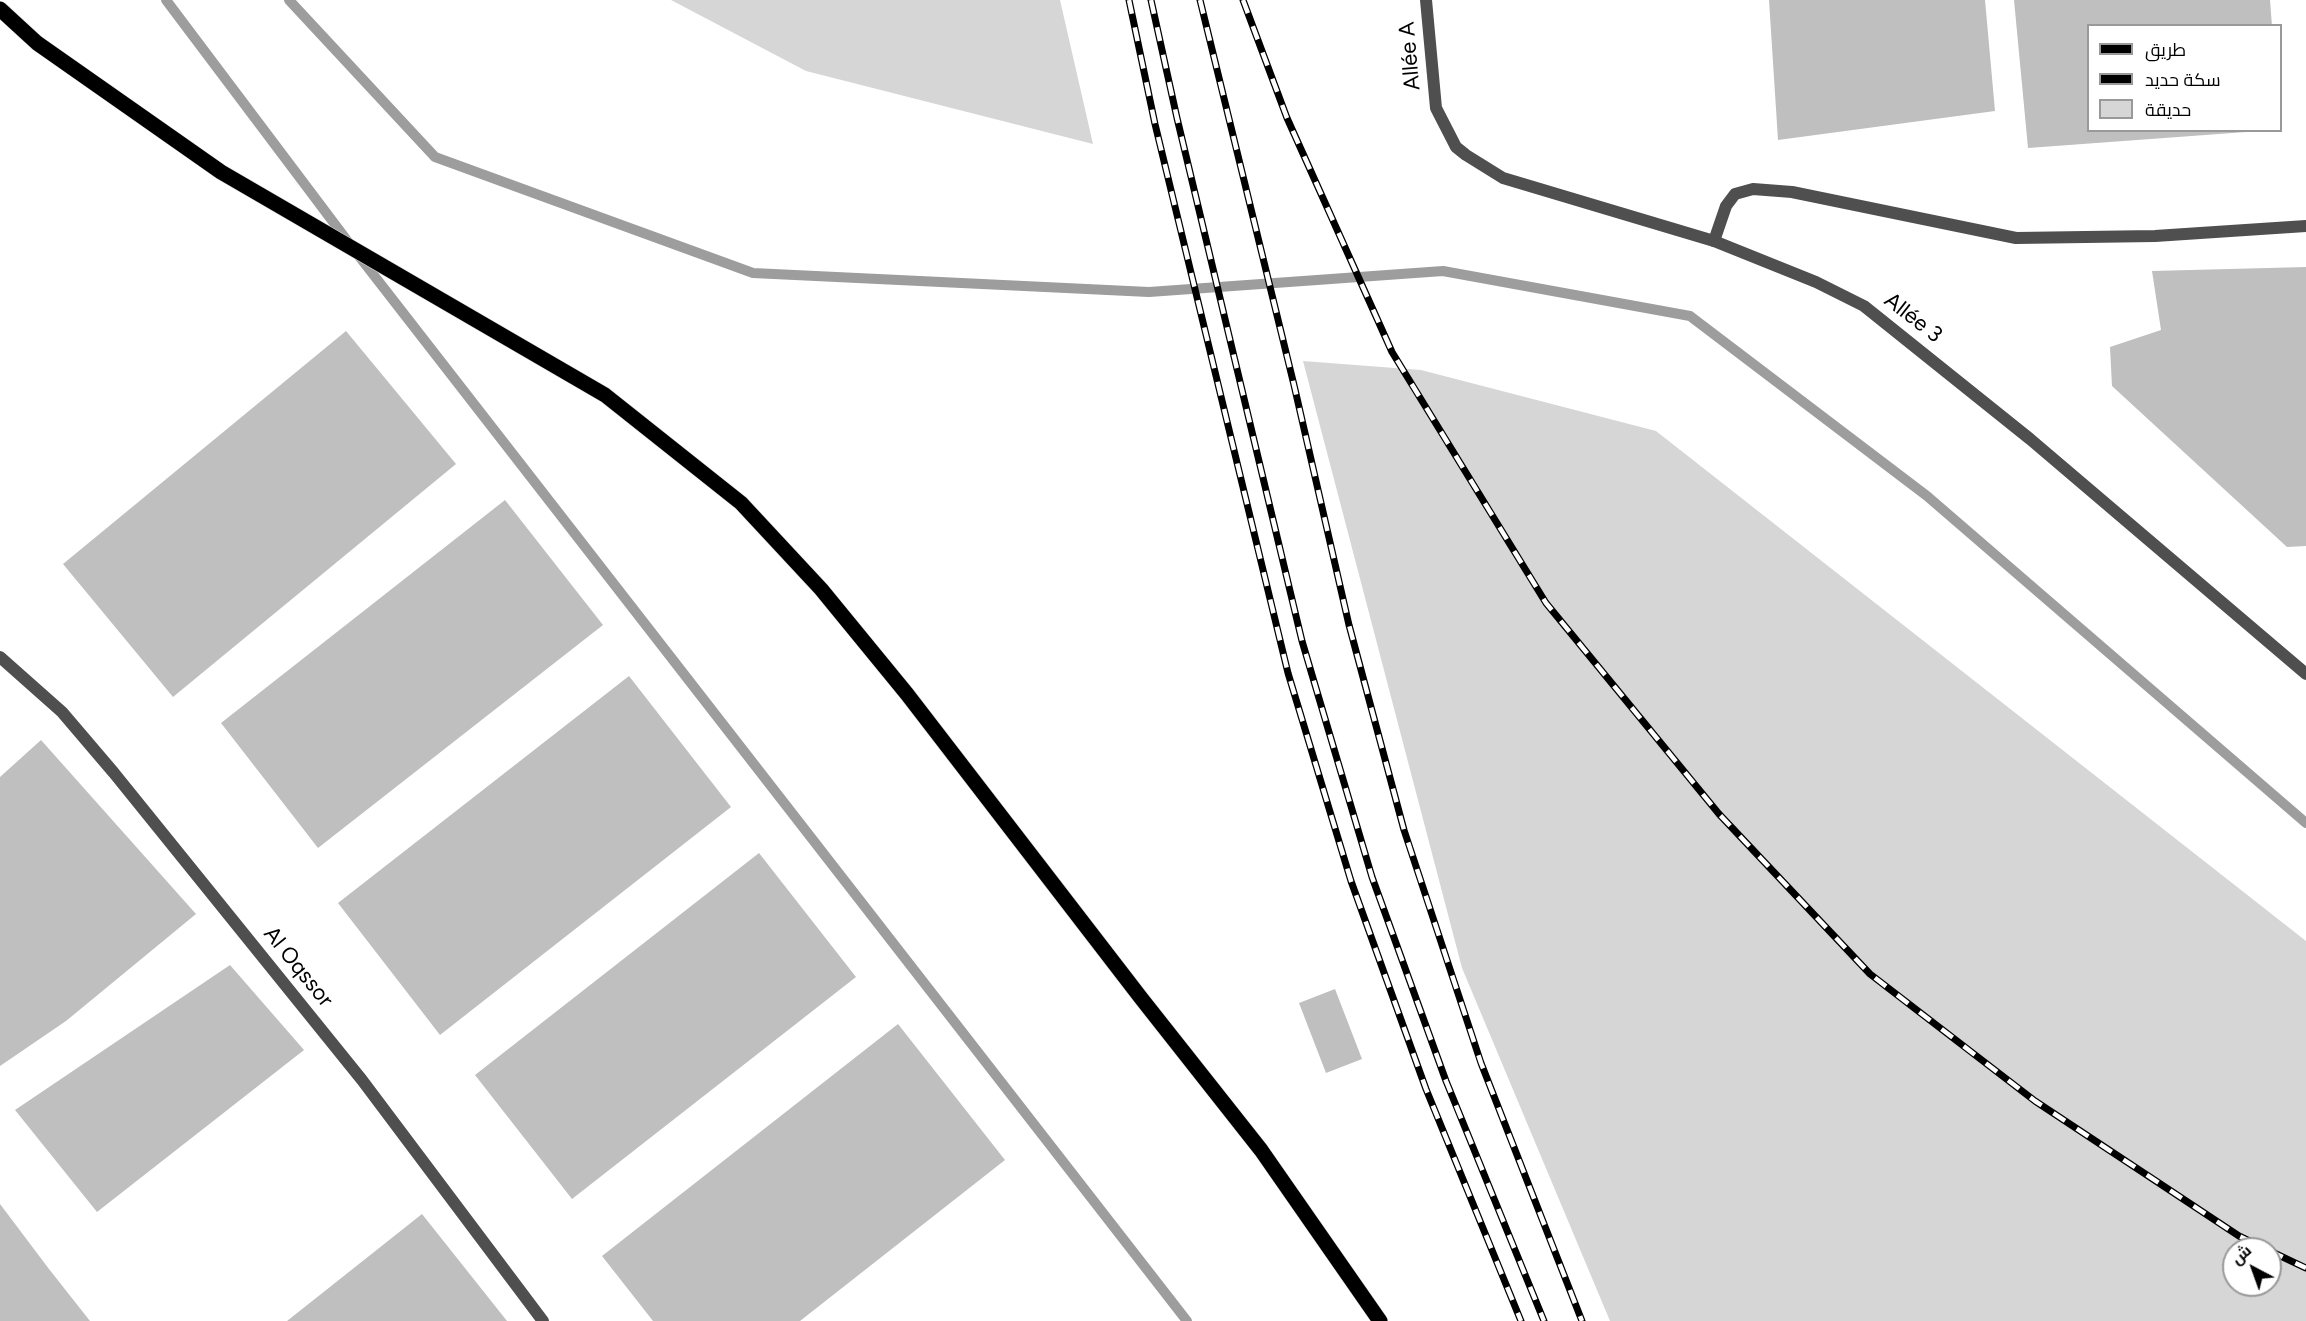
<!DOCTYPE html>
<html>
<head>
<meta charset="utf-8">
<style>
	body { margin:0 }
	#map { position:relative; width:2306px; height:1321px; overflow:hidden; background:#fff; font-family:Figtree,Cairo,sans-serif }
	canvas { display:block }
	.legend { position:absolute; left:2087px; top:24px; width:195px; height:108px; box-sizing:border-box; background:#fff; border:2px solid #999; margin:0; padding:8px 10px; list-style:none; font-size:18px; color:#000 }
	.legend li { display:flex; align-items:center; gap:12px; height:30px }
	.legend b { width:30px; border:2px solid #999 }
	.north { position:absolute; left:2222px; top:1237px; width:60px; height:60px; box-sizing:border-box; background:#fff; border:2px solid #999; border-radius:50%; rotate:319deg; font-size:16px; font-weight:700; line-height:24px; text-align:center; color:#000 }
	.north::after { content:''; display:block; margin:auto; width:21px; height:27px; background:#000; clip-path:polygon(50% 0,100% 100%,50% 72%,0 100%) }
</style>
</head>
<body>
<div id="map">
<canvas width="2306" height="1321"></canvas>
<ul class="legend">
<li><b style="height:8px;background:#000"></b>طريق</li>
<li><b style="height:8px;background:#000"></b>سكة حديد</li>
<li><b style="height:16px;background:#d6d6d6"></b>حديقة</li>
</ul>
<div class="north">ش</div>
</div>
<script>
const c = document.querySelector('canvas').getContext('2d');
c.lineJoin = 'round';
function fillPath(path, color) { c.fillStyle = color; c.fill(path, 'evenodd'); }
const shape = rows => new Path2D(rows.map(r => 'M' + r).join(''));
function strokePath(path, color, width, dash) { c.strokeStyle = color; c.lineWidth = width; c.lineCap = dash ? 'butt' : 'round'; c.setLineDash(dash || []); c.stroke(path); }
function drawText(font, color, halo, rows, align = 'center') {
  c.font = font + ' Figtree,sans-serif'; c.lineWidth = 4.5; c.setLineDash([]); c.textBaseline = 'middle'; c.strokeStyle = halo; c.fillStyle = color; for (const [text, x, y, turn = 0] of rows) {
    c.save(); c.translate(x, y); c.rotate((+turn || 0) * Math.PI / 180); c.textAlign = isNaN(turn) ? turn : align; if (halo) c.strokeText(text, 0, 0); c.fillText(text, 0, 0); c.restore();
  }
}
fillPath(shape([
	[671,0,1060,0,1093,144,806,71],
	[1303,361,1421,370,1656,431,2306,941,2306,1321,1610,1321,1462,968],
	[2234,1249,2270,1249,2270,1285,2234,1285]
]), '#d6d6d6');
strokePath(shape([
	[166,0,355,251,1187,1321],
	[289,0,435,157,753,273,1149,292,1443,271,1690,316,1927,496,2306,823]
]), '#9d9d9d', 10);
fillPath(shape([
	[1769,0,1985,0,1995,111,1778,140],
	[2014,0,2270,0,2272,26,2088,26,2088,130,2246,130,2246,132,2028,148],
	[2306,267,2306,546,2287,547,2112,386,2110,347,2161,330,2152,271],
	[346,331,456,464,173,697,63,564],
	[505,500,603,625,318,848,221,723],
	[629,676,731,807,440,1035,338,903],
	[41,740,196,914,66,1021,0,1066,0,777],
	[759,853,856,977,572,1199,475,1075],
	[230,965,304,1050,97,1212,15,1110],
	[1335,989,1362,1059,1326,1073,1299,1003],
	[898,1024,1005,1160,800,1321,653,1321,602,1256],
	[0,1204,49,1269,90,1321,0,1321],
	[422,1214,507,1321,287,1321]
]), '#bfbfbf');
const primary = shape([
	[0,9,37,43,221,172,605,395,741,503,821,589,907,694,1141,998,1261,1150,1380,1321]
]);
strokePath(primary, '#dbdbdb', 16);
strokePath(shape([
	[1714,241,1726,206,1735,194,1753,189,1792,192,2016,238,2155,236,2306,226]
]), '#4f4f4f', 12);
strokePath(shape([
	[1426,0,1436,108,1456,147,1466,155,1503,178,1714,241,1816,282,1864,306,2030,439,2306,674],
	[0,657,62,712,114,773,362,1080,543,1321]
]), '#4f4f4f', 12);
strokePath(primary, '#000', 15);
const rail = shape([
	[1129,0,1155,124,1288,673,1351,881,1426,1089,1521,1321],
	[1151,0,1177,118,1302,641,1372,877,1446,1081,1544,1321],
	[1200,0,1294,385,1349,625,1404,830,1481,1063,1582,1321],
	[1243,0,1287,118,1392,352,1546,603,1719,814,1870,974,2035,1101,2239,1236,2266,1249],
	[2270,1251,2306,1268]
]);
strokePath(rail, '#000', 7);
strokePath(rail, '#fff', 4.5, [14]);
drawText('22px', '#000', '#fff', [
	["Allée A",1410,56,-95],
	["Allée 3",1913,318,38],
	["Al Oqssor",298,967,51]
]);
</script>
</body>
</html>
